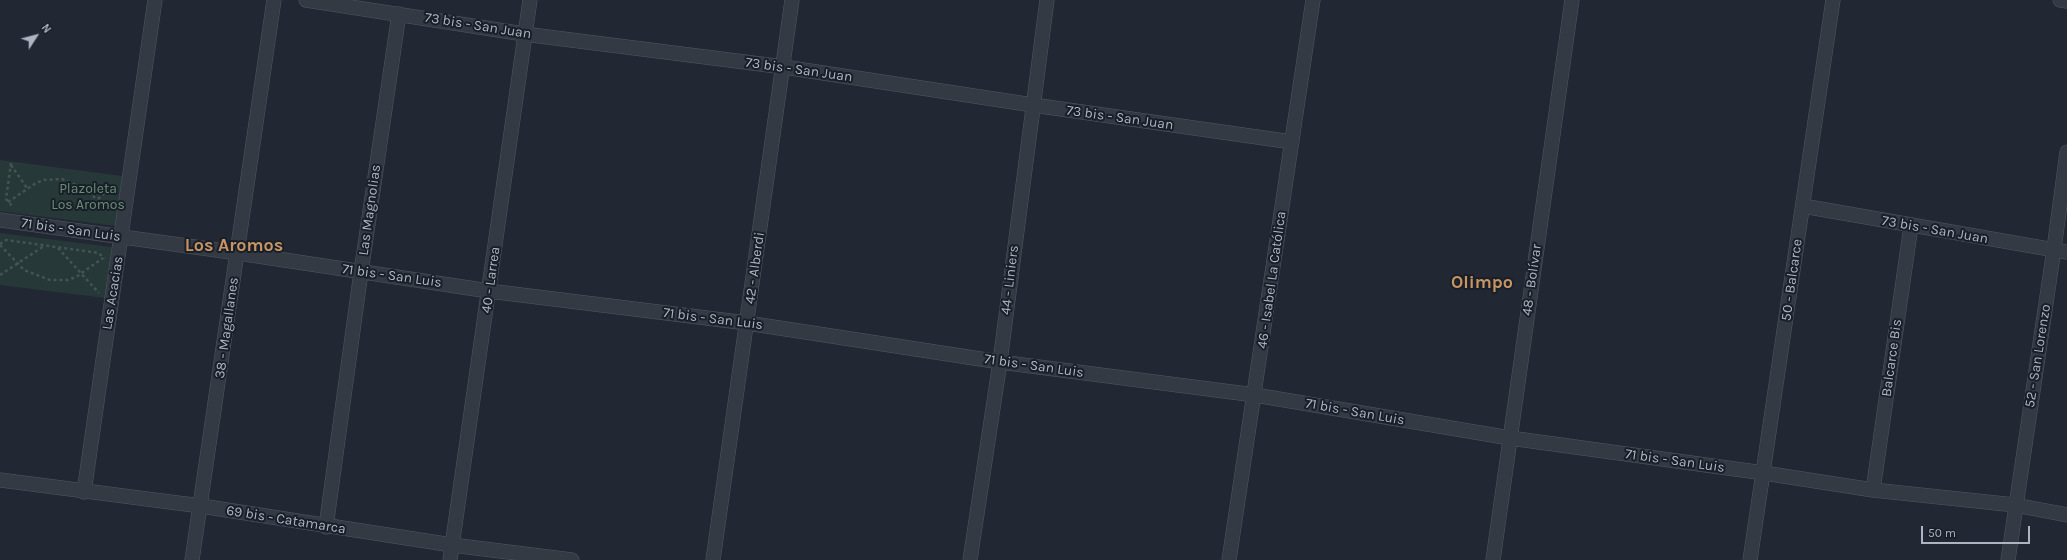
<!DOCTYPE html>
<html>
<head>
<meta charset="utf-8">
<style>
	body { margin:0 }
	#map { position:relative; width:2067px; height:560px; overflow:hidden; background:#212833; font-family:Karla,sans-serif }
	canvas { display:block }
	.north { position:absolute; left:16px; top:16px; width:40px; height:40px; -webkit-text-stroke:3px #191f29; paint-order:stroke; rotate:54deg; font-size:11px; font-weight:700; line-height:16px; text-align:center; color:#aeb4c1 }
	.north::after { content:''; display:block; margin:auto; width:14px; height:18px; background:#aeb4c1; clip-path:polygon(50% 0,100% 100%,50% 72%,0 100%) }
	.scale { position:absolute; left:1921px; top:526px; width:109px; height:18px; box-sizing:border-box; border:2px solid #aeb4c1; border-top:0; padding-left:5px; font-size:12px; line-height:14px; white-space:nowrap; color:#aeb4c1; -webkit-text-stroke:3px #191f29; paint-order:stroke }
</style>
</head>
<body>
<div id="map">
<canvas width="2067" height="560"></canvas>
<div class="north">N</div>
<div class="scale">50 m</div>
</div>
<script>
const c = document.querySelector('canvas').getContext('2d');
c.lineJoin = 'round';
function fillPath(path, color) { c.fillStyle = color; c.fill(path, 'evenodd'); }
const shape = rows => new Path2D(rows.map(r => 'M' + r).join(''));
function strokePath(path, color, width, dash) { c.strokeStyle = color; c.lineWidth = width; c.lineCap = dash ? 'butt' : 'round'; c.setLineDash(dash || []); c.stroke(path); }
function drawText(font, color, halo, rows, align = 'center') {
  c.font = font + ' Karla,sans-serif'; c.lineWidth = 4; c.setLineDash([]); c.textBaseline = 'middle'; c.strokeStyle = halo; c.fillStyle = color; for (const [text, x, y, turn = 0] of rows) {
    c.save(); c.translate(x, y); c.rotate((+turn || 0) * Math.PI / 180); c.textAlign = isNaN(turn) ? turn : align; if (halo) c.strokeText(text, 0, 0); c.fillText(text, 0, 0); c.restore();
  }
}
fillPath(shape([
	[0,160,122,176,116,226,0,211],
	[0,233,112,247,105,298,0,285]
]), '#273839');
const minor = shape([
	[306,0,524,34,784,67,1033,105,1292,142],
	[2060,0,2067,1],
	[1803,206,2067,252],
	[0,220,238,253,489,291,747,323,1000,362,1255,395,1510,438,1764,473,1873,490,2015,505,2067,515],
	[0,480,201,506,452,545,572,560],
	[1873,490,1911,226],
	[84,492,155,0],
	[326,527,361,272,399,14],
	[192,560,274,0],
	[450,560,530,0],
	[713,560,792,0],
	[970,560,1000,362,1047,0],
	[1229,560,1313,0],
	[1493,560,1572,0],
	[1750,560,1833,0],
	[2008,560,2054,249,2067,152]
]);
strokePath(minor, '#515762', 15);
strokePath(shape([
	[11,163,6,199,13,207],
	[11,165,27,188],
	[98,199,114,184],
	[8,202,36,183,44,180,62,179,87,190,110,213],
	[0,244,6,240,99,253,104,259],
	[0,245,24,270,50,280,68,280,76,277,103,258],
	[58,248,99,293],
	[0,275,44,246]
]), '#445356', 2.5, [3, 3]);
strokePath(minor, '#343a44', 14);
drawText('14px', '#aeb4c1', '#191f29', [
	["73 bis - San Juan",478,26,9],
	["73 bis - San Juan",799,70,8],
	["73 bis - San Juan",1120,118,8],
	["Las Magnolias",370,210,-82],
	["71 bis - San Luis",71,230,8],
	["73 bis - San Juan",1935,230,10],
	["42 - Alberdi",755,268,-82],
	["71 bis - San Luis",392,276,8],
	["40 - Larrea",491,280,-82],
	["44 - Liniers",1010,280,-83],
	["46 - Isabel La Católica",1272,280,-82],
	["48 - Bolívar",1532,280,-82],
	["50 - Balcarce",1792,280,-82],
	["Las Acacias",113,293,-81],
	["71 bis - San Luis",713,319,7],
	["38 - Magallanes",227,328,-82],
	["52 - San Lorenzo",2038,356,-81],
	["Balcarce Bis",1892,358,-82],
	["71 bis - San Luis",1034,366,8],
	["71 bis - San Luis",1355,412,10],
	["71 bis - San Luis",1675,461,8],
	["69 bis - Catamarca",286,520,9]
]);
drawText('14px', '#688f73', '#191f29', [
	["Plazoleta",88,189],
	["Los Aromos",88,205]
]);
drawText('bold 18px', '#c89462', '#191f29', [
	["Los Aromos",234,246],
	["Olimpo",1482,283]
]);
</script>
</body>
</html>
